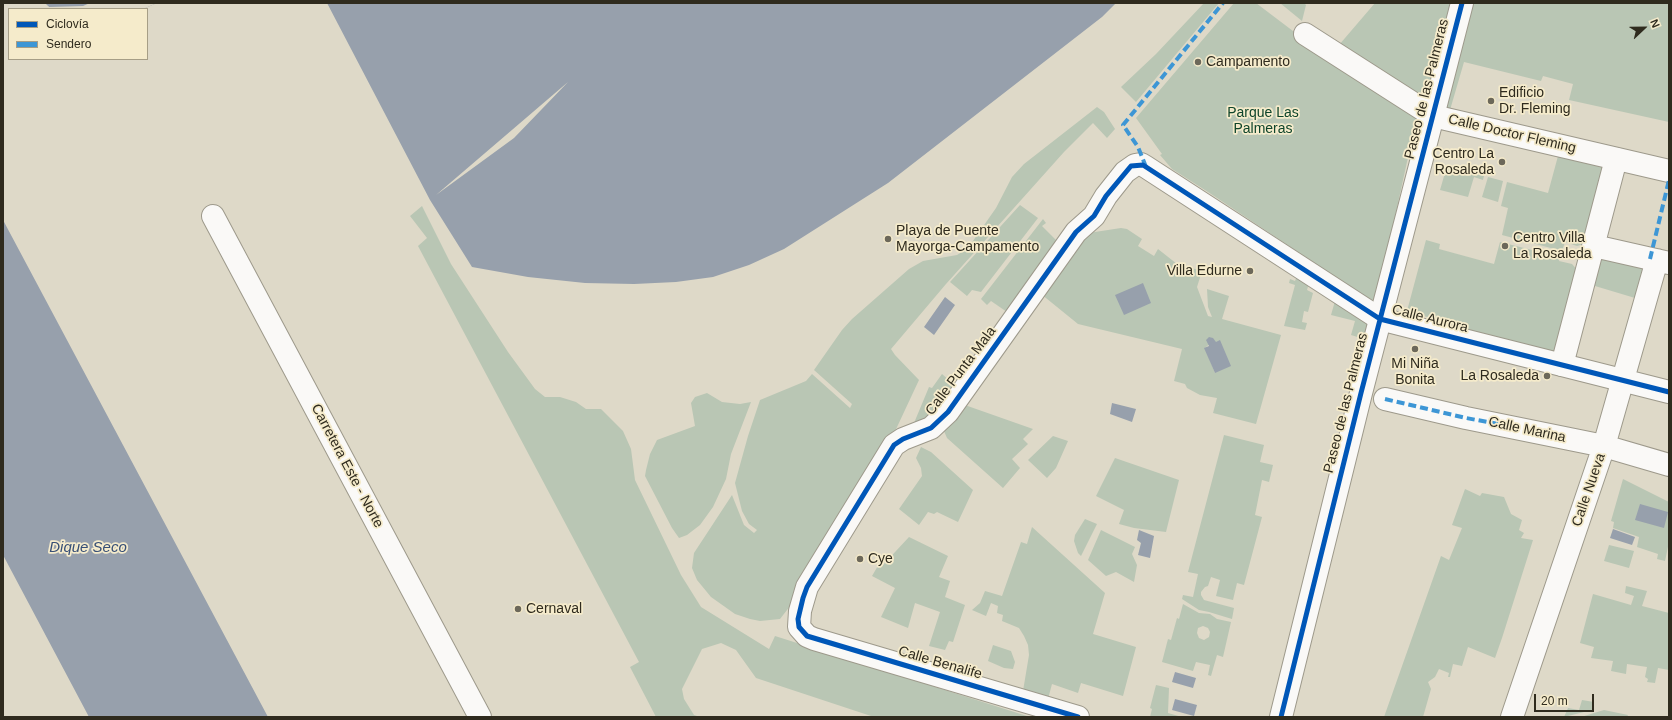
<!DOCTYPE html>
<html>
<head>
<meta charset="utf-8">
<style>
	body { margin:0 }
	#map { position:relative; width:1672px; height:720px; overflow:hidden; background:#ded9c8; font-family:Helvetica,sans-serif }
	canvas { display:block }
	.frame { position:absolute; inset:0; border:4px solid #2f2b1e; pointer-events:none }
	.legend { position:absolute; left:8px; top:8px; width:140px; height:52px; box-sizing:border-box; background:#f5ebcb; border:1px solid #a69e86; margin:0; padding:5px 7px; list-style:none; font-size:12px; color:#2f2b1e }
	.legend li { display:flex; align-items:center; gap:8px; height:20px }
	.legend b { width:20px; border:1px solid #a69e86 }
	.north { position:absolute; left:1624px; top:8px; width:40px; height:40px; -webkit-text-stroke:3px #f5ebcb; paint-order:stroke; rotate:68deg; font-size:11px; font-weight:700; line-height:16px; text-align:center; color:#2f2b1e }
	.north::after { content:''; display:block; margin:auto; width:14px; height:18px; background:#2f2b1e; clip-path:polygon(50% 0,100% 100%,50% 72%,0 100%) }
	.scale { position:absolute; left:1534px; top:694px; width:60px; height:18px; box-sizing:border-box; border:2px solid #2f2b1e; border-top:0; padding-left:5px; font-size:12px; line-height:14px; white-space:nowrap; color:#2f2b1e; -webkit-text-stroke:3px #f5ebcb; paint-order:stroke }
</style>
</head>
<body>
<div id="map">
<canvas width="1672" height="720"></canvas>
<div class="frame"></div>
<ul class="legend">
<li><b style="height:5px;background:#0057b8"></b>Ciclovía</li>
<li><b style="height:5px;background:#3d96d5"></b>Sendero</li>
</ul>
<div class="north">N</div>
<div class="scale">20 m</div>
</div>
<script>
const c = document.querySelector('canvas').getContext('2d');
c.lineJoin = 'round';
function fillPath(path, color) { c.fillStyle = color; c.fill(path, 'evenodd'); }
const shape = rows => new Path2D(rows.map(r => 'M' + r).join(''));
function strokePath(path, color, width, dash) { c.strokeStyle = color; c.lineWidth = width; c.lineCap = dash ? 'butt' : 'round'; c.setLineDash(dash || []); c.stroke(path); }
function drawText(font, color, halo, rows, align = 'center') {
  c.font = font + ' Helvetica,sans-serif'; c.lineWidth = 3.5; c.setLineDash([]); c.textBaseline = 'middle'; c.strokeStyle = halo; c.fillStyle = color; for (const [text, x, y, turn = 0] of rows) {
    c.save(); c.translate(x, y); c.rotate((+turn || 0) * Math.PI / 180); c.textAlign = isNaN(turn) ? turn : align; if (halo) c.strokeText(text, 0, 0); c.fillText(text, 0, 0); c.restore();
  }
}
fillPath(shape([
	[1204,3,1219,3,1136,102,1121,87,1156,54],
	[1234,3,1256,3,1322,53,1417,116,1376,304,1208,192,1172,169,1160,155,1162,154,1136,118],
	[1280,3,1304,3,1306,5,1302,21],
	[1375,3,1453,3,1429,101,1339,45],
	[1468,3,1669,3,1669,122,1569,100,1573,84,1543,76,1541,81,1464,62,1450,110,1445,109],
	[1097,107,1104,112,1115,129,1107,138,1093,123,1064,152,946,284,891,349,895,355,919,380,890,442,794,601,780,619,760,621,750,619,735,614,711,597,697,580,692,568,694,553,732,495,744,525,754,533,757,530,749,524,742,511,735,483,748,436,760,400,806,381,812,374,850,408,852,404,814,370,842,330,852,319,909,269,923,261,957,255,968,248,996,208,1012,177,1024,164],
	[1558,156,1608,168,1587,243,1577,246,1565,242,1562,251,1502,235,1508,208,1501,206,1507,182,1548,193],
	[1447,166,1462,170,1484,176,1483,180,1474,177,1468,197,1440,190],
	[1488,177,1503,181,1498,202,1482,197],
	[1020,205,1038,218,981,292,972,290,967,296,950,282],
	[422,206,451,264,508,352,535,389,545,397,560,397,576,402,586,409,601,409,623,431,631,449,635,480,681,575,701,607,769,649,775,636,1030,717,874,717,756,678,736,650,721,643,702,649,682,689,684,699,694,715,700,717,656,717,630,667,639,662,418,246,427,238,410,216],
	[1043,219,1046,223,1042,226,1057,241,1007,312,991,301,987,305,981,299],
	[1121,228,1127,229,1142,239,1138,246,1154,256,1158,249,1177,264,1202,271,1197,287,1208,316,1212,317,1208,307,1207,289,1229,296,1222,319,1281,335,1256,424,1213,413,1217,398,1200,395,1187,388,1185,384,1174,381,1182,349,1078,324,1041,294,1082,234],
	[1214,340,1215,342,1215,373,1205,348],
	[1598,235,1652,248,1645,301,1585,283],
	[1426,240,1440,244,1439,249,1494,264,1500,242,1560,257,1559,261,1572,264,1579,272,1555,355,1407,311],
	[1297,276,1309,283,1307,290,1313,293,1308,312,1304,311,1302,322,1307,323,1305,330,1284,326,1295,285,1289,283,1290,279,1295,281],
	[1335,301,1368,322,1364,339,1351,335,1355,321,1331,315],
	[942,374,957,387,934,417,914,423,929,387,932,388],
	[707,393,722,402,740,404,751,402,731,454,726,479,713,507,700,525,687,535,679,538,672,528,645,476,646,470,650,454,657,440,695,426,691,403,695,397],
	[962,404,1033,429,1023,439,1028,444,1012,459,1020,468,1003,488,947,438,944,431],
	[1224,435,1264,445,1260,462,1273,465,1269,482,1262,480,1255,515,1262,517,1244,585,1237,583,1233,600,1216,596,1220,580,1211,577,1208,586,1205,587,1201,592,1201,595,1204,600,1234,608,1232,619,1209,612,1199,610,1182,599,1183,595,1193,597,1198,574,1188,572],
	[1053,436,1068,441,1056,468,1047,478,1028,460],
	[921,447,931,452,973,490,958,522,937,512,934,514,928,512,919,525,899,509,922,476,921,468,916,458],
	[1115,458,1179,480,1166,532,1134,528,1119,524,1124,510,1096,496],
	[1623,479,1669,502,1669,542,1665,561,1657,559,1658,554,1637,547,1639,537,1613,528,1614,522,1611,521],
	[1465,489,1480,496,1482,493,1504,497,1511,514,1522,520,1519,530,1524,533,1521,538,1533,540,1502,638,1495,658,1468,647,1462,666,1453,664,1450,677,1448,677,1449,673,1439,669,1435,677,1428,682,1431,689,1423,717,1384,717,1441,556,1449,560,1462,528,1452,525],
	[1085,519,1097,524,1081,556,1078,553,1074,541,1075,535],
	[1032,527,1105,593,1093,634,1136,647,1123,696,1081,683,1078,693,1052,684,1048,699,1023,691,1029,655,1028,645,1024,636,1019,628,1002,621,1003,615,997,613,998,606,991,603,986,616,972,610,980,603,985,591,1002,596,1020,545,1021,542,1027,544],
	[1101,530,1135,547,1132,554,1137,565,1134,582,1116,572,1106,576,1088,560],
	[909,537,948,556,939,577,950,581,945,597,965,605,953,642,949,641,945,650,929,646,940,612,915,603,908,628,881,617,895,588,872,576,879,564,882,566],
	[1609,545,1634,551,1629,568,1604,561],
	[1626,586,1647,591,1642,606,1669,613,1669,670,1658,668,1655,683,1647,682,1648,679,1645,677,1647,667,1627,664,1626,674,1611,671,1613,661,1591,658,1594,647,1580,643,1593,594,1631,605,1634,596,1625,593],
	[1183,604,1199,613,1210,614,1217,619,1231,622,1223,657,1217,655,1211,676,1208,675,1210,665,1196,662,1193,671,1162,662,1168,639,1171,640,1177,618,1179,619],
	[1203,626,1208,628,1210,632,1209,637,1204,640,1199,638,1197,633,1198,628],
	[993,645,1011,651,1015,662,1013,669,1004,668,988,661],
	[1156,685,1169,688,1168,713,1182,717,1150,717,1152,709,1150,708],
	[1582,700,1594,702,1592,710,1564,717,1568,708,1579,710],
	[1604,710,1628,715,1627,717,1581,717]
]), '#b9c6b4');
fillPath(shape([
	[45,3,157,3,143,9,48,9,49,7],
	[327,3,1116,3,1102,17,888,183,784,249,749,265,713,277,676,282,634,284,585,283,528,277,472,267,430,200],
	[568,82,514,138,436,195],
	[3,220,268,717,89,717,3,555],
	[1143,283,1151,303,1124,315,1115,295],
	[945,297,955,305,934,335,924,327],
	[1209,337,1213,338,1216,342,1220,340,1231,366,1215,373,1204,348,1209,346,1206,340],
	[1112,403,1136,409,1132,422,1110,414],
	[1640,504,1668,512,1664,528,1635,520],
	[1613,529,1635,537,1632,545,1610,538],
	[1139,530,1154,536,1150,558,1138,555,1141,543,1137,540],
	[1175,672,1196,678,1193,688,1172,682],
	[1175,699,1197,705,1194,716,1172,710]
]), '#97a0ac');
fillPath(shape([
	[43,3,49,7,83,6,90,3,157,3,143,9,46,9]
]), '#ded9c8');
const minor = shape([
	[1305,34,1433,116,1462,3],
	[213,216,480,717],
	[1594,246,1669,263],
	[1562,365,1616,159],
	[1385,399,1466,418,1604,446,1669,465],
	[1078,717,814,639,807,636,799,627,800,611,807,587,894,445,903,439,931,428,948,412,1076,232,1094,216,1106,196,1125,172,1135,165,1141,164,1146,167,1380,319],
	[1512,717,1604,446,1657,260]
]);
const tertiary = shape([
	[1380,319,1669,392],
	[1281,717,1361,393,1433,116,1669,171]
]);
strokePath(minor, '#9d998b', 24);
strokePath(tertiary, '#9d998b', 24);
strokePath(minor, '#faf9f7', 22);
strokePath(tertiary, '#faf9f7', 22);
strokePath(shape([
	[1146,167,1138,147,1123,125,1223,3],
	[1650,259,1669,180],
	[1385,399,1466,418,1504,425]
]), '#3d96d5', 4, [8, 4]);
strokePath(shape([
	[1078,717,807,636,799,627,798,619,803,598,807,587,894,445,903,439,931,428,948,412,1076,232,1094,216,1106,196,1131,166,1143,165,1380,319,1669,392],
	[1281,717,1361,393,1462,3]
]), '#0057b8', 5);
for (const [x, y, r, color] of [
	[1198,62,4,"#6c685a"],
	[1491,101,4,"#6c685a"],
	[1502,162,4,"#6c685a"],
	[888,239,4,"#6c685a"],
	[1505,246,4,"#6c685a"],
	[1250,271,4,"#6c685a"],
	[1415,349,4,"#6c685a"],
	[1547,376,4,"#6c685a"],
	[860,559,4,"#6c685a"],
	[518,609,4,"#6c685a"]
]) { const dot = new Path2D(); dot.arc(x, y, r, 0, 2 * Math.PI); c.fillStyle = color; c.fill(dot); strokePath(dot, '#f5ebcb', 1.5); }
drawText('14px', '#2f2b1e', '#f5ebcb', [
	["Campamento",1206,62],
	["Edificio",1499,93],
	["Dr. Fleming",1499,109],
	["Centro La",1494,154,"right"],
	["Rosaleda",1494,170,"right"],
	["Playa de Puente",896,231],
	["Mayorga-Campamento",896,247],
	["Centro Villa",1513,238],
	["La Rosaleda",1513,254],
	["Villa Edurne",1242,271,"right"],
	["Mi Niña",1415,364,"center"],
	["Bonita",1415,380,"center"],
	["La Rosaleda",1539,376,"right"],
	["Cye",868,559],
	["Cernaval",526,609]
], 'left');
drawText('14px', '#2f2b1e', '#f5ebcb', [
	["Paseo de las Palmeras",1427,89,-76],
	["Calle Doctor Fleming",1512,134,13],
	["Calle Aurora",1430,319,14],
	["Calle Punta Mala",961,371,-53],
	["Paseo de las Palmeras",1346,403,-76],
	["Calle Marina",1527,430,12],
	["Carretera Este - Norte",347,466,62],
	["Calle Nueva",1589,490,-71],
	["Calle Benalife",940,663,16]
]);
drawText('14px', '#0e442a', '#f5ebcb', [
	["Parque Las",1263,113],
	["Palmeras",1263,129]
]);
drawText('italic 15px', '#374f76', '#f5ebcb', [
	["Dique Seco",88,548]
]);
</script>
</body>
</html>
